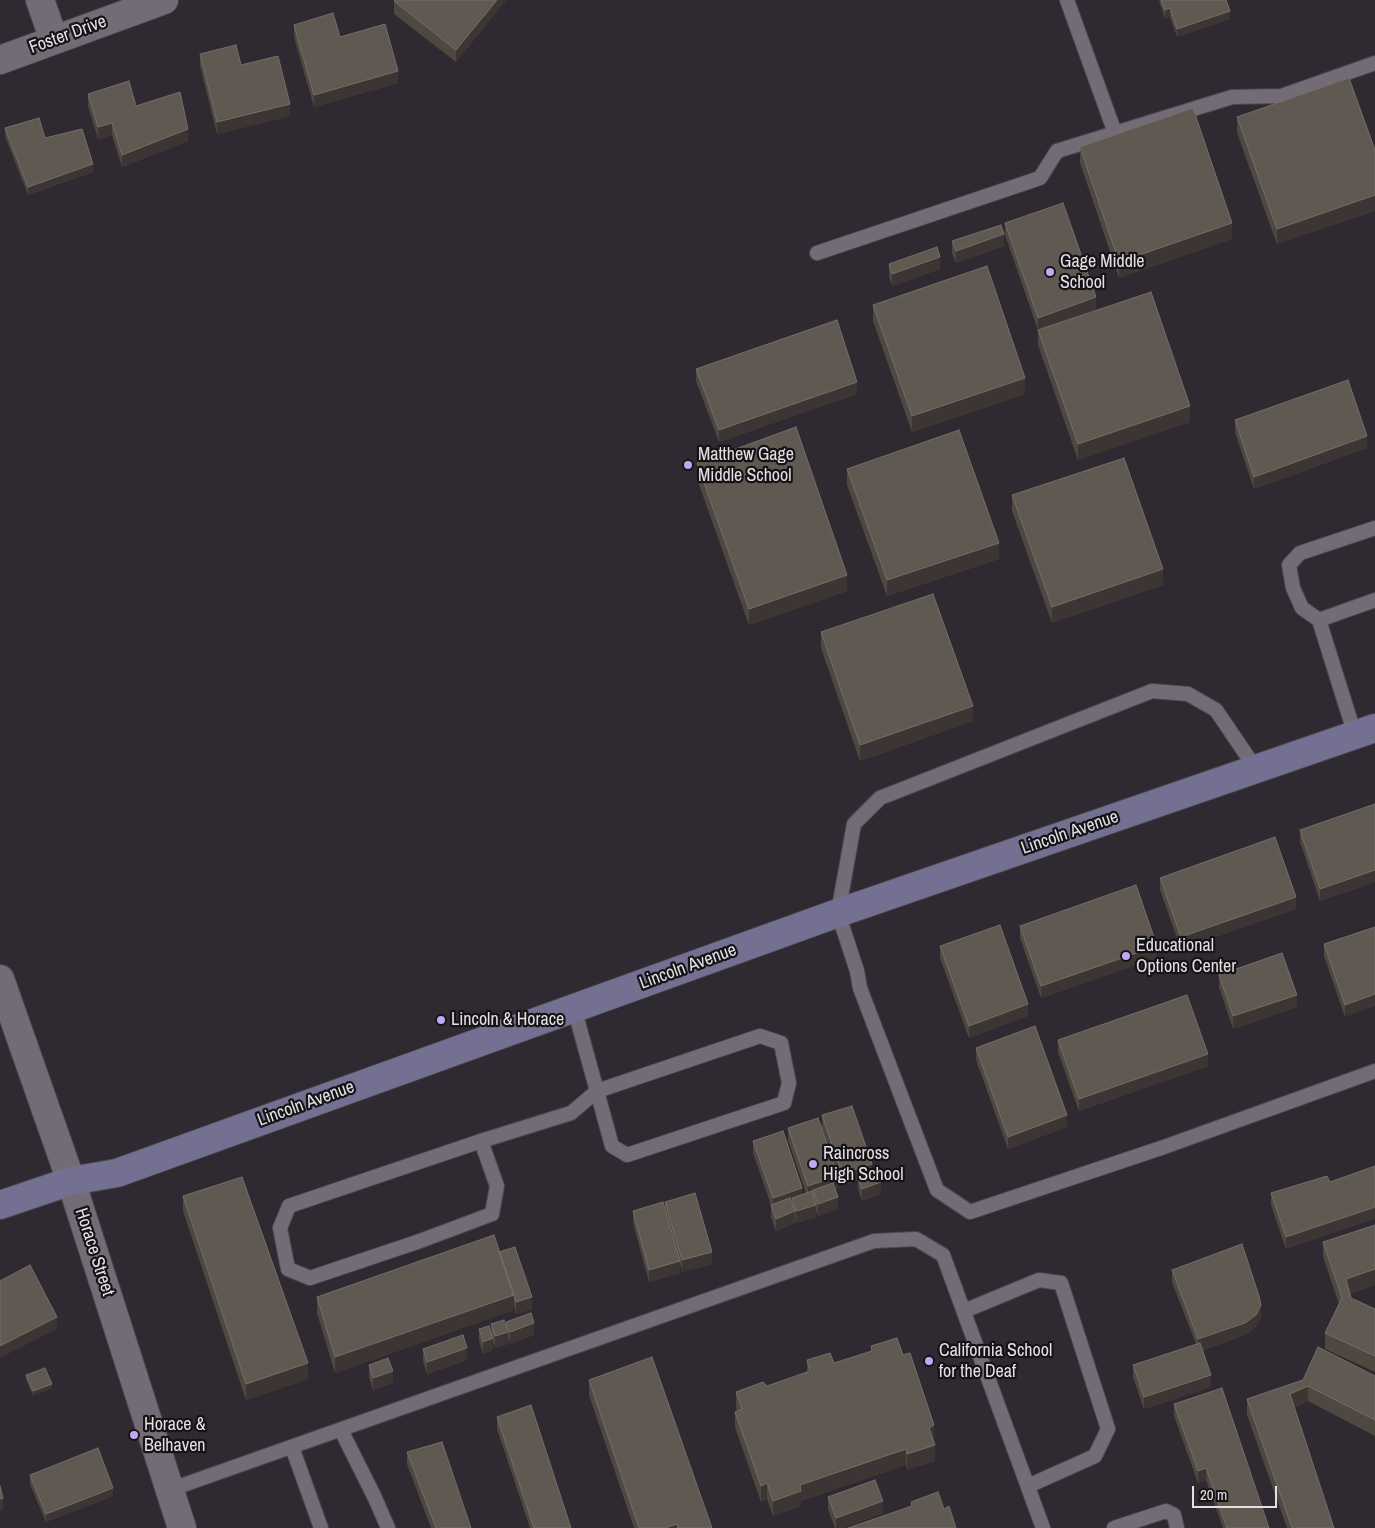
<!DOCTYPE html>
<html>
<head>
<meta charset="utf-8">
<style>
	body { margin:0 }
	#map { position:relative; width:1375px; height:1528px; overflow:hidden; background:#2f2a32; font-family:"Archivo Narrow",sans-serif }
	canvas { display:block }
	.scale { position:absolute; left:1192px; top:1486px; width:85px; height:22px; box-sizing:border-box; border:2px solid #e3e0e5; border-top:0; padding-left:6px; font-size:15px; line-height:18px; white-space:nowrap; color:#e3e0e5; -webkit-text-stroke:4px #161317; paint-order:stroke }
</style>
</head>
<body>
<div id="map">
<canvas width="1375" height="1528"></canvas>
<div class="scale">20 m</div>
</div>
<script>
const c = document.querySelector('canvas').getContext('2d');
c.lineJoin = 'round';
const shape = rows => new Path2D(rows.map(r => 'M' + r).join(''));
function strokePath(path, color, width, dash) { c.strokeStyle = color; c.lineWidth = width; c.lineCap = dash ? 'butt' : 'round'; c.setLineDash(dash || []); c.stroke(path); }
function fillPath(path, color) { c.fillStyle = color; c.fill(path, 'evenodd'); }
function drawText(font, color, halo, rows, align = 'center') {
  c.font = font + ' "Archivo Narrow",sans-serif'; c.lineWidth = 4.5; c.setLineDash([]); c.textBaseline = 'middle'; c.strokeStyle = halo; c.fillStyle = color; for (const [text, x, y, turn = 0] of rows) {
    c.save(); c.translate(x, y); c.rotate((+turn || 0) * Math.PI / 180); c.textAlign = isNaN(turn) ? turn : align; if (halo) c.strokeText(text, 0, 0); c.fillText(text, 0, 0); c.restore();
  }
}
const lane = shape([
	[1067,0,1115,133],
	[817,253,1040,178,1057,151,1232,97,1281,96,1375,63],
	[1319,620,1375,600],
	[1355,735,1319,620,1302,608,1293,588,1289,565,1300,553,1375,528],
	[1256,769,1216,710,1188,694,1152,691,880,798,854,824,838,913,857,971,860,988,937,1190,970,1212,1164,1147,1375,1071],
	[481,1141,497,1186,492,1214,420,1241,310,1278,288,1269,280,1228,289,1206,481,1141,571,1113,597,1091,760,1036,781,1043,789,1083,784,1103,627,1155,612,1146,597,1091,574,1008],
	[964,1311,1039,1280,1061,1283,1108,1429,1095,1456,1028,1486],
	[341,1430,375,1498,388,1528],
	[292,1447,321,1528],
	[169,1490,874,1241,916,1239,943,1255,1043,1528],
	[1114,1528,1166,1511,1174,1515,1177,1528]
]);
const street = shape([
	[40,0,54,40],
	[0,60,164,0],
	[0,979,71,1181,182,1528]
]);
const secondary = shape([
	[0,1205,71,1181,117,1173,838,913,1375,728]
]);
strokePath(lane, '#4c484f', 16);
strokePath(street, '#4c484f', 30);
strokePath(secondary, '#4c484f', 30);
strokePath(lane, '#736c77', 14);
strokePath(street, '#736c77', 28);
strokePath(secondary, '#747091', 28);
fillPath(shape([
	[396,0,506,0,456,62,394,14,394,1],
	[1159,0,1226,0,1230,19,1177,37,1170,17,1165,19],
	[294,25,398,83,314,107,294,37],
	[200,54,241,65,290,116,217,134,200,66],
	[88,94,136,106,188,141,122,167,112,135,98,139,88,106],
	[1237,117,1375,150,1375,211,1277,244,1237,133],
	[5,128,45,138,93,172,28,195,5,136],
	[1080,147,1232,239,1119,278,1080,163],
	[1005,223,1096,309,1056,324,1190,422,1078,460,1038,345,1038,330,1005,235],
	[952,241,1004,246,956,263,952,253],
	[889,264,940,269,892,286,889,276],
	[873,305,1025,394,912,432,873,321],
	[696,369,857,394,719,442,696,381],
	[1235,420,1367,448,1254,489,1235,432],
	[697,463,847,591,749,625,697,479],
	[847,469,999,559,887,596,847,485],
	[1012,495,1163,585,1052,623,1012,511],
	[821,632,973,721,860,761,821,648],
	[1375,804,1375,882,1320,901,1300,842,1300,830],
	[1160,878,1296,909,1181,949,1160,890],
	[1020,926,1157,958,1041,998,1020,938],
	[1375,927,1345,1017,1324,956,1324,944],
	[940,946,1028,1016,969,1038,940,958],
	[1219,975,1297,1007,1233,1029,1219,987],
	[1058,1040,1208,1066,1079,1111,1058,1052],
	[976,1048,1067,1127,1008,1149,976,1060],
	[822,1115,872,1171,881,1194,862,1201,858,1188,858,1180,842,1186,822,1128],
	[788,1128,838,1188,835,1189,838,1209,818,1216,816,1210,816,1217,796,1223,795,1220,795,1223,776,1231,771,1217,771,1205,753,1153,753,1141,802,1194,806,1193,788,1140],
	[1330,1182,1286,1249,1271,1205,1271,1193],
	[183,1196,308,1379,246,1400,183,1211],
	[665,1202,712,1264,682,1272,680,1263,680,1273,649,1282,633,1223,633,1211,665,1210],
	[1375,1225,1375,1285,1350,1294,1351,1298,1375,1309,1375,1372,1325,1349,1325,1333,1339,1304,1323,1257,1323,1242],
	[499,1252,532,1309,516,1314,514,1306,514,1310,335,1373,317,1313,317,1297],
	[1172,1270,1261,1317,1256,1327,1245,1335,1203,1350,1211,1387,1144,1409,1133,1377,1133,1365,1196,1344,1172,1282],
	[506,1322,534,1335,510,1344,508,1338,508,1344,495,1348,493,1341,493,1350,483,1354,479,1341,479,1329,491,1334,491,1324,506,1327],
	[871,1346,903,1355,934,1441,935,1461,907,1470,906,1465,801,1501,801,1506,773,1516,767,1499,761,1502,735,1427,735,1412,737,1411,736,1408,736,1392,767,1386,807,1372,807,1360,834,1363,871,1351],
	[423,1349,467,1360,427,1374,423,1361],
	[369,1365,393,1383,373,1390,369,1377],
	[26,1375,52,1388,33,1396,26,1379],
	[1375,1376,1375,1436,1308,1401,1294,1408,1334,1528,1287,1528,1247,1415,1247,1399,1303,1380],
	[589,1380,712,1528,634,1528,589,1395],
	[1174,1404,1269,1528,1223,1528,1206,1480,1198,1483,1174,1416],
	[497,1417,571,1528,530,1528,497,1429],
	[407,1452,471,1528,431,1528,407,1464],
	[30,1475,113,1496,46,1522,30,1484],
	[828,1497,883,1513,843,1528,835,1528,828,1509]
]), '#4f4840');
fillPath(shape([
	[497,0,506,0,456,62,456,50],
	[1170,8,1170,17,1165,19,1165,10],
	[1230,11,1230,19,1177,37,1177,29],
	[398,71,398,83,314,107,314,95],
	[290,104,290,116,217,134,217,122],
	[112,123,112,135,98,139,98,127],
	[188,129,188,141,122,167,122,155],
	[93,164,93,172,28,195,28,187],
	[1375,195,1375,211,1277,244,1277,229],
	[1232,223,1232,239,1119,278,1119,262],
	[1004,234,1004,246,956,263,956,251],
	[940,257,940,269,892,286,892,274],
	[1096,297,1096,309,1038,330,1038,318],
	[1025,378,1025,394,912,432,912,416],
	[857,382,857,394,719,442,719,430],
	[1190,406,1190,422,1078,460,1078,444],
	[1367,436,1367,448,1254,489,1254,477],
	[999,543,999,559,887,596,887,580],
	[1163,569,1163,585,1052,623,1052,607],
	[847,575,847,591,749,625,749,609],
	[973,706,973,721,860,761,860,745],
	[1375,870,1375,882,1320,901,1320,889],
	[1296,897,1296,909,1181,949,1181,937],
	[1157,946,1157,958,1041,998,1041,986],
	[1375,994,1375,1006,1345,1017,1345,1005],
	[1297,995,1297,1007,1233,1029,1233,1016],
	[1028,1004,1028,1016,969,1038,969,1026],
	[1208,1054,1208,1066,1079,1111,1079,1099],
	[1067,1115,1067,1127,1008,1149,1008,1137],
	[872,1164,872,1176,858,1176,858,1180,842,1186,842,1174],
	[838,1176,838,1188,815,1196,813,1190,813,1196,808,1198,808,1186],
	[881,1182,881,1194,862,1201,862,1189],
	[802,1188,802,1200,792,1198,792,1203,773,1210,773,1198],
	[838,1197,838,1209,818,1216,818,1204],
	[816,1205,816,1217,796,1223,796,1211],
	[1375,1207,1375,1219,1286,1249,1286,1237],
	[795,1211,795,1223,776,1231,776,1219],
	[712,1252,712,1264,682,1272,682,1260],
	[680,1261,680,1273,649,1282,649,1270],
	[1375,1269,1375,1285,1346,1295,1346,1279],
	[514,1295,514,1310,335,1373,335,1357],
	[532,1297,532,1309,516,1314,516,1302],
	[1261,1305,1261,1317,1256,1327,1245,1335,1198,1351,1198,1339],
	[57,1317,57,1329,0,1358,0,1346],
	[534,1323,534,1335,510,1344,510,1332],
	[508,1332,508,1344,495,1348,495,1336],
	[493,1338,493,1350,483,1354,483,1342],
	[467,1348,467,1360,427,1374,427,1362],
	[308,1363,308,1379,246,1400,246,1384],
	[393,1371,393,1383,373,1390,373,1378],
	[1211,1375,1211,1387,1144,1409,1144,1397],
	[52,1384,52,1388,33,1396,33,1391],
	[1308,1386,1308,1401,1290,1410,1290,1394],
	[934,1425,934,1441,929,1444,929,1428],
	[935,1445,935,1461,907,1470,907,1454],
	[906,1449,906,1465,801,1501,801,1506,773,1516,773,1501,800,1485],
	[1206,1468,1206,1480,1198,1483,1198,1471],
	[767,1483,767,1499,761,1502,761,1486],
	[113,1488,113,1496,46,1522,46,1514],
	[3,1498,3,1510,0,1511,0,1499],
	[883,1501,883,1513,843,1528,836,1528,836,1518],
	[677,1524,677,1528,665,1528]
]), '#3c3533');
const building = shape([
	[396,0,497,0,456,50,394,1,396,0],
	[1161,0,1226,0,1230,11,1177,29,1170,8,1165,10,1161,0],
	[333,13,340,37,385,24,398,71,314,95,294,25,333,13],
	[236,45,241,65,278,56,290,104,217,122,200,54,236,45],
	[1349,78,1375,150,1375,195,1277,229,1237,117,1349,78],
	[129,81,136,106,180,92,188,129,122,155,112,123,98,127,88,94,129,81],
	[1193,108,1232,223,1119,262,1080,147,1193,108],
	[39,118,45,138,82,129,93,164,28,187,5,128,39,118],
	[1063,203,1096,297,1038,318,1005,223,1063,203],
	[1001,225,1004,234,956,251,952,241,1001,225],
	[937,247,940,257,892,274,889,264,937,247],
	[987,266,1025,378,912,416,873,305,987,266],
	[1151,292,1190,406,1078,444,1038,330,1151,292],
	[837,320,857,382,719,430,696,369,837,320],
	[1348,380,1367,436,1254,477,1235,420,1348,380],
	[796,427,847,575,749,609,697,463,796,427],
	[959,430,999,543,887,580,847,469,959,430],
	[1124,458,1163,569,1052,607,1012,495,1124,458],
	[933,594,973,706,860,745,821,632,933,594],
	[1375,804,1375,870,1320,889,1300,830,1375,804],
	[1275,837,1296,897,1181,937,1160,878,1275,837],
	[1136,885,1157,946,1041,986,1020,926,1136,885],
	[1000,925,1028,1004,969,1026,940,946,1000,925],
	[1375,927,1375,994,1345,1005,1324,944,1375,927],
	[1282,953,1297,995,1233,1016,1219,975,1282,953],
	[1187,995,1208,1054,1079,1099,1058,1040,1187,995],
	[1035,1026,1067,1115,1008,1137,976,1048,1035,1026],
	[852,1106,872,1164,842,1174,822,1115,852,1106],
	[818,1118,838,1176,808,1186,788,1128,818,1118],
	[783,1131,802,1188,773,1198,753,1141,783,1131],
	[1375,1166,1375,1207,1286,1237,1271,1193,1327,1176,1330,1182,1375,1166],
	[877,1169,881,1182,862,1189,858,1176,877,1169],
	[242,1177,308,1363,246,1384,183,1196,242,1177],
	[833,1183,838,1197,818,1204,813,1190,833,1183],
	[812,1191,816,1205,796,1211,792,1198,812,1191],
	[695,1193,712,1252,682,1260,665,1202,695,1193],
	[790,1198,795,1211,776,1219,771,1205,790,1198],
	[663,1202,680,1261,649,1270,633,1211,663,1202],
	[1375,1225,1375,1269,1346,1279,1351,1298,1375,1309,1375,1356,1325,1333,1342,1298,1323,1242,1375,1225],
	[494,1235,514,1295,335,1357,317,1297,494,1235],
	[1242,1244,1259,1296,1261,1305,1256,1315,1245,1323,1198,1339,1172,1270,1242,1244],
	[515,1247,532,1297,516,1302,499,1252,515,1247],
	[30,1265,57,1317,0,1346,0,1281,30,1265],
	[531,1313,534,1323,510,1332,506,1322,531,1313],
	[504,1320,508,1332,495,1336,491,1324,504,1320],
	[489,1326,493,1338,483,1342,479,1329,489,1326],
	[463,1335,467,1348,427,1362,423,1349,463,1335],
	[897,1338,903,1355,910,1353,934,1425,929,1428,935,1445,907,1454,906,1449,800,1485,801,1491,773,1501,767,1483,761,1486,735,1412,742,1409,736,1392,763,1382,767,1386,810,1371,807,1360,830,1353,834,1363,872,1351,871,1346,897,1338],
	[1200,1343,1211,1375,1144,1397,1133,1365,1200,1343],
	[1318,1347,1375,1376,1375,1420,1308,1386,1290,1394,1334,1528,1292,1528,1247,1399,1303,1380,1318,1347],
	[652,1357,712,1528,678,1528,677,1524,665,1528,639,1528,589,1380,652,1357],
	[388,1358,393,1371,373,1378,369,1365,388,1358],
	[45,1368,52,1384,33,1391,26,1375,45,1368],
	[1222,1388,1269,1528,1227,1528,1206,1468,1198,1471,1174,1404,1222,1388],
	[531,1405,571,1528,534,1528,497,1417,531,1405],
	[442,1442,471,1528,436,1528,407,1452,442,1442],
	[98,1448,113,1488,46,1514,30,1475,98,1448],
	[875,1480,883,1501,836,1518,828,1497,875,1480],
	[0,1486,3,1498,0,1499,0,1486],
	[938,1492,944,1509,949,1506,956,1528,848,1528,912,1506,911,1502,938,1492]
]);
fillPath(building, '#5f5952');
strokePath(building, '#746e69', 1);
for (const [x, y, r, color] of [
	[1050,272,5,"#c3a7f2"],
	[688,465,5,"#c3a7f2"],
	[1126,956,5,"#c3a7f2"],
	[441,1020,5,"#c3a7f2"],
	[813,1164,5,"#c3a7f2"],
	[929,1361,5,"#c3a7f2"],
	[134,1435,5,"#c3a7f2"]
]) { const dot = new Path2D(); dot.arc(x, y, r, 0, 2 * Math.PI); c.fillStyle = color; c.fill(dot); strokePath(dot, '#161317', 2); }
drawText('18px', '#e3e0e5', '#161317', [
	["Foster Drive",68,35,-20],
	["Lincoln Avenue",1070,833,-19],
	["Lincoln Avenue",688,967,-20],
	["Lincoln Avenue",306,1104,-20],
	["Horace Street",94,1252,72]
]);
drawText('18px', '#e3e0e5', '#161317', [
	["Gage Middle",1060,262],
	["School",1060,283],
	["Matthew Gage",698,455],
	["Middle School",698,476],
	["Educational",1136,946],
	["Options Center",1136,967],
	["Lincoln & Horace",451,1020],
	["Raincross",823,1154],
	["High School",823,1175],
	["California School",939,1351],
	["for the Deaf",939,1372],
	["Horace &",144,1425],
	["Belhaven",144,1446]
], 'left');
</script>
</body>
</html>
